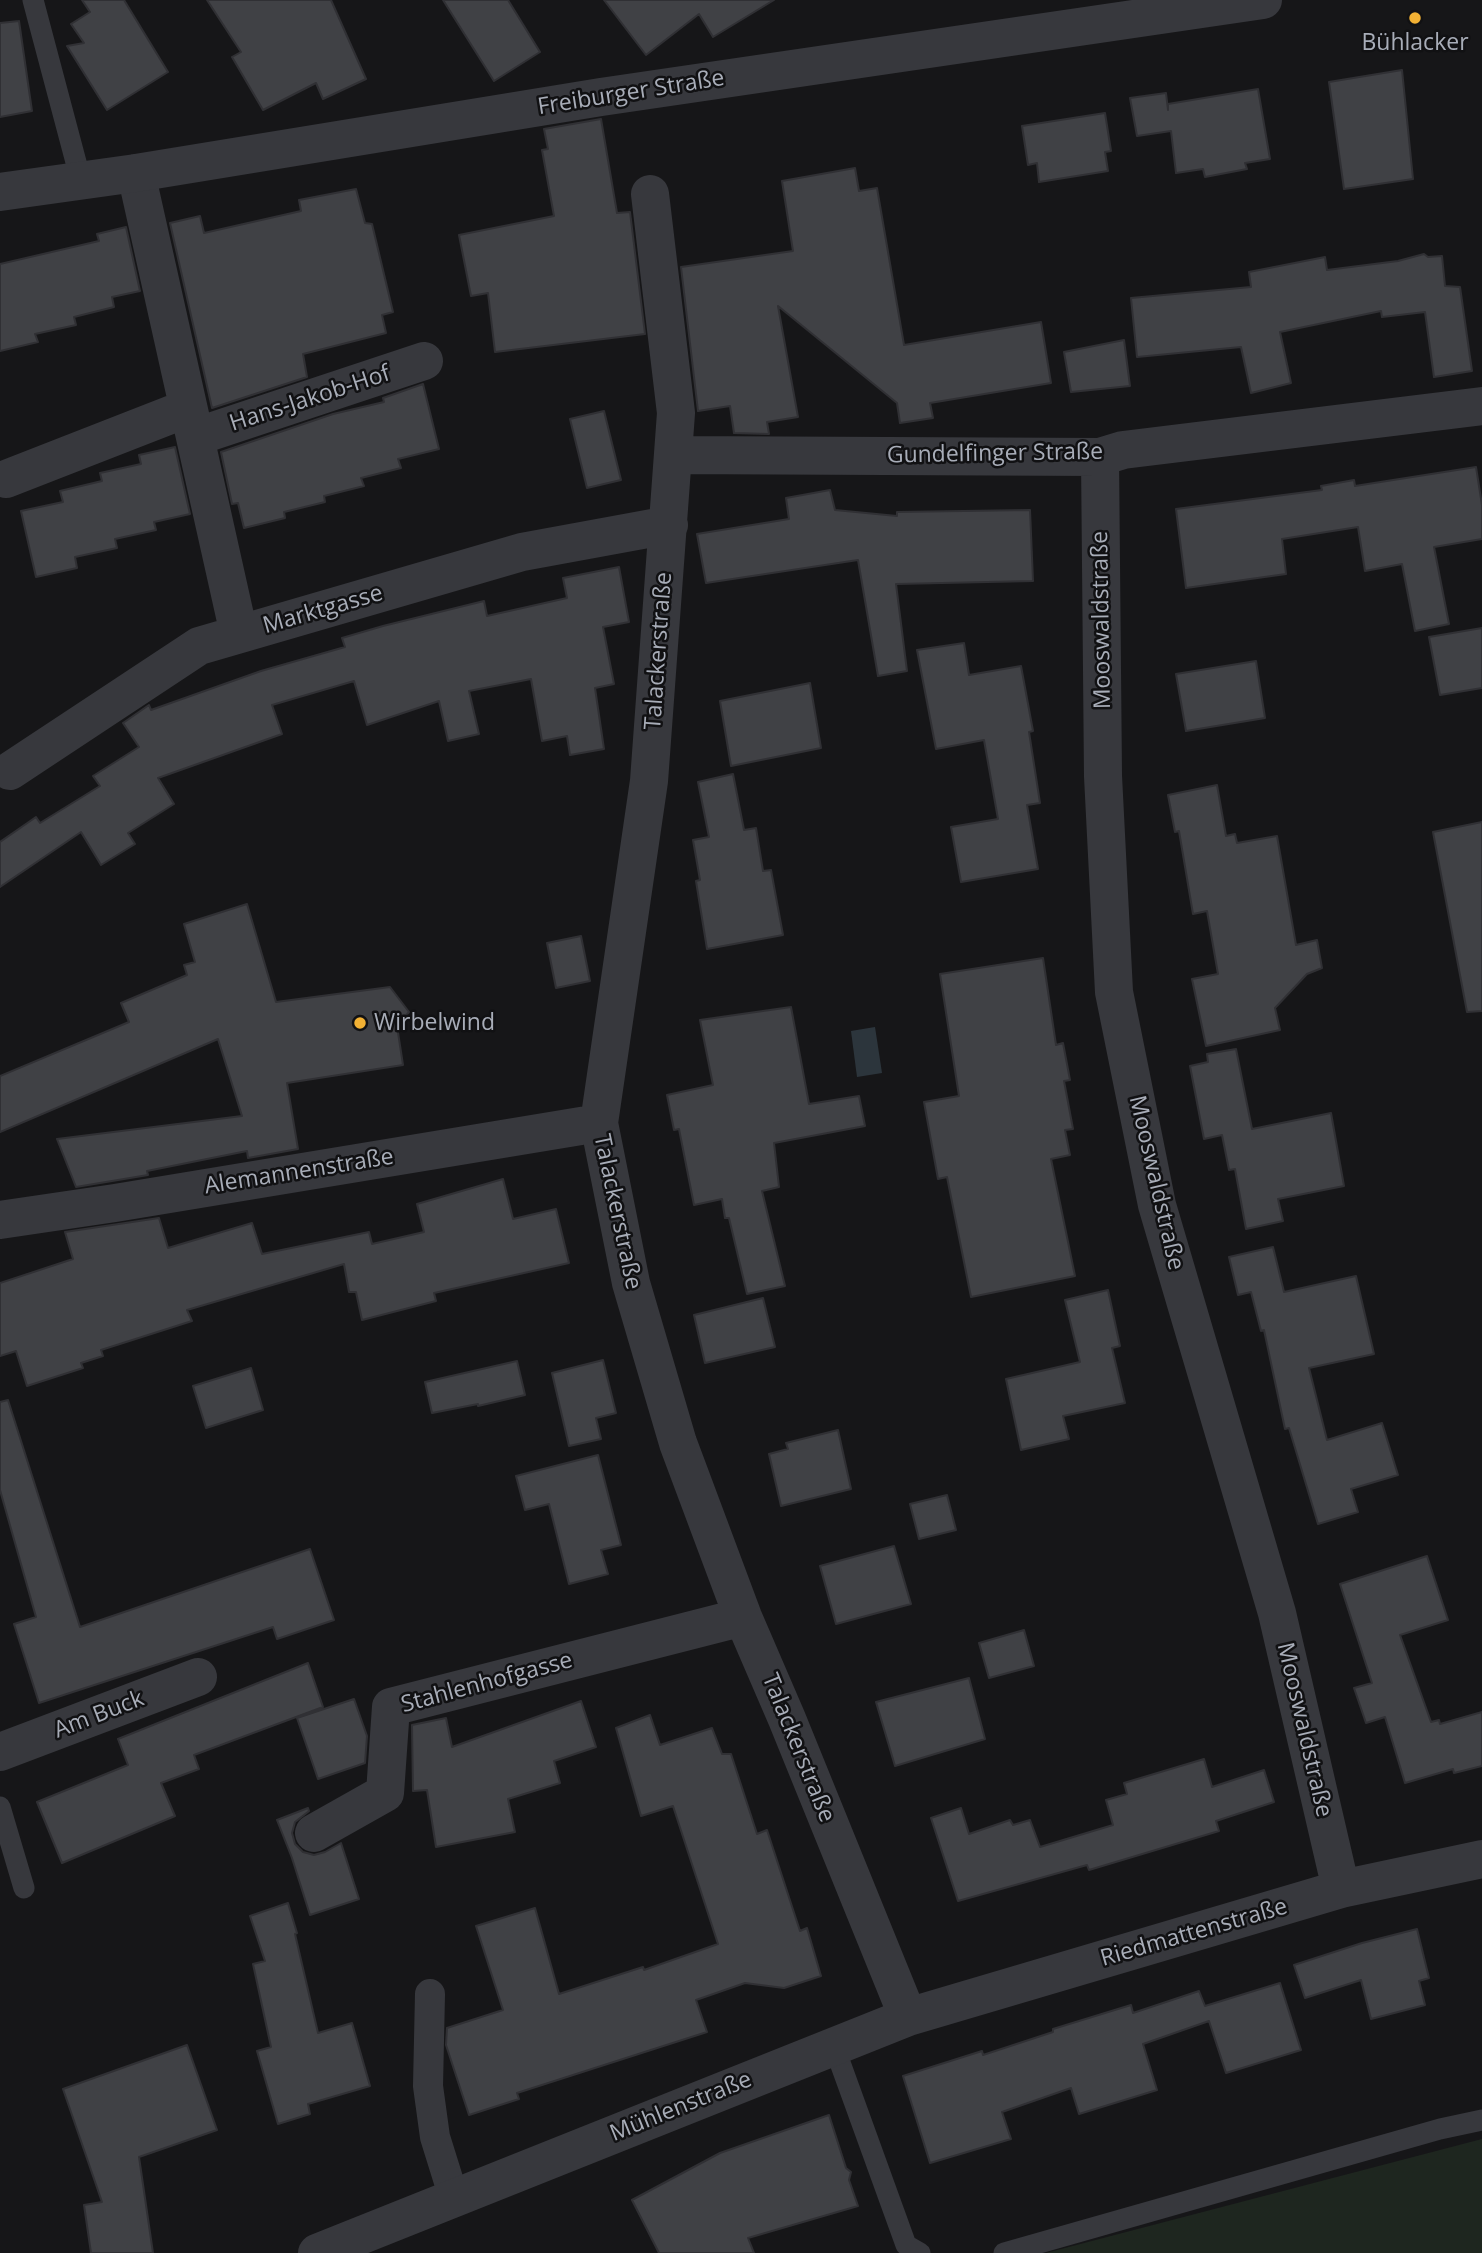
<!DOCTYPE html>
<html>
<head>
<meta charset="utf-8">
<style>
	body { margin:0 }
	canvas { display:block; background:#161618 }
</style>
</head>
<body>
<canvas width="1482" height="2253"></canvas>
<script>
const c = document.querySelector('canvas').getContext('2d');
c.lineJoin = 'round';
function fillPath(path, color) { c.fillStyle = color; c.fill(path, 'evenodd'); }
const shape = rows => new Path2D(rows.map(r => 'M' + r).join(''));
function strokePath(path, color, width, dash) { c.strokeStyle = color; c.lineWidth = width; c.lineCap = dash ? 'butt' : 'round'; c.setLineDash(dash || []); c.stroke(path); }
function drawText(font, color, halo, rows, align = 'center') {
  c.font = font + ' "Open Sans",sans-serif'; c.lineWidth = 5; c.setLineDash([]); c.textBaseline = 'middle'; c.strokeStyle = halo; c.fillStyle = color; for (const [text, x, y, turn = 0] of rows) {
    c.save(); c.translate(x, y); c.rotate((+turn || 0) * Math.PI / 180); c.textAlign = isNaN(turn) ? turn : align; if (halo) c.strokeText(text, 0, 0); c.fillText(text, 0, 0); c.restore();
  }
}
fillPath(shape([
	[1482,2139,1482,2253,1046,2253]
]), '#1e261f');
fillPath(shape([
	[875,1027,882,1073,857,1077,851,1031]
]), '#2c353c');
const building = shape([
	[82,0,124,0,168,72,107,110,67,46,84,43,71,24,90,12,82,0],
	[207,0,331,0,366,79,323,99,316,83,263,110,232,57,241,52,207,0],
	[443,0,508,0,540,52,494,81,443,0],
	[604,0,774,0,713,37,699,14,646,55,604,0],
	[19,21,32,111,0,117,0,23,19,21],
	[1402,70,1413,179,1344,189,1329,82,1402,70],
	[1258,89,1270,159,1245,163,1247,169,1205,177,1203,169,1176,173,1171,131,1137,136,1130,98,1166,93,1168,110,1168,104,1258,89],
	[1105,113,1111,151,1105,152,1108,171,1039,182,1037,163,1028,165,1022,126,1105,113],
	[601,119,617,213,630,212,645,334,495,352,488,293,471,296,459,235,554,216,542,150,548,149,544,129,601,119],
	[855,168,859,191,877,188,904,345,1041,322,1051,383,930,403,933,418,900,423,897,403,778,306,798,417,767,422,769,434,734,433,730,406,698,411,681,267,793,251,782,181,855,168],
	[356,189,365,223,372,224,393,312,382,315,386,333,303,354,307,377,212,408,170,223,200,216,204,233,301,211,299,200,356,189],
	[126,227,140,291,112,297,114,307,74,317,76,325,35,334,38,342,0,351,0,264,99,241,97,234,126,227],
	[1424,254,1428,257,1442,256,1445,286,1460,287,1472,371,1434,377,1425,312,1382,317,1381,311,1280,332,1291,383,1251,393,1241,347,1137,357,1131,298,1251,287,1249,272,1325,257,1327,270,1398,261,1424,254],
	[1124,340,1130,386,1071,392,1064,352,1124,340],
	[423,384,439,449,398,459,401,468,361,478,364,486,324,496,325,502,284,512,285,518,244,528,238,503,232,504,221,452,333,414,384,402,383,398,423,384],
	[604,411,621,480,587,488,570,419,604,411],
	[175,447,190,514,154,522,156,530,115,539,117,548,75,557,77,568,36,577,21,511,63,502,60,491,102,481,100,473,141,464,139,455,175,447],
	[1476,467,1482,505,1482,539,1434,547,1449,624,1415,631,1402,564,1365,571,1358,527,1282,539,1286,574,1186,588,1176,509,1322,490,1321,486,1354,480,1355,486,1476,467],
	[830,490,835,510,897,516,897,512,1030,510,1033,581,896,584,907,671,878,676,858,560,706,583,697,534,789,519,786,498,830,490],
	[619,567,629,622,603,627,614,684,595,688,604,749,570,755,567,736,542,741,531,679,469,691,479,734,448,741,439,701,367,725,354,681,272,705,282,734,158,778,174,804,128,833,135,844,101,865,81,832,0,887,0,842,36,817,40,823,100,786,93,776,139,747,123,723,149,705,151,710,261,671,345,647,342,638,383,626,484,601,487,616,567,598,563,578,619,567],
	[1482,628,1482,688,1440,695,1429,637,1482,628],
	[964,643,969,675,1021,666,1033,731,1029,732,1040,803,1027,805,1038,869,961,882,951,827,998,819,984,740,936,749,917,650,964,643],
	[1256,661,1265,718,1186,731,1176,674,1256,661],
	[810,683,821,748,731,766,720,701,810,683],
	[733,774,744,830,756,828,763,871,771,870,783,935,707,949,696,881,700,880,693,840,709,837,698,782,733,774],
	[1217,785,1226,836,1235,834,1237,843,1277,836,1296,945,1317,940,1322,968,1307,974,1275,1008,1280,1030,1206,1046,1192,979,1218,974,1207,911,1193,914,1179,831,1175,832,1168,795,1217,785],
	[1482,822,1482,1011,1467,1012,1433,832,1482,822],
	[247,904,276,1002,390,987,409,1012,397,1026,403,1065,287,1083,298,1149,248,1158,247,1151,147,1171,148,1175,76,1187,57,1139,242,1116,218,1039,0,1132,0,1076,129,1022,121,1003,187,975,184,965,195,962,184,924,247,904],
	[581,936,590,981,556,988,547,943,581,936],
	[1043,958,1056,1045,1063,1043,1070,1080,1064,1081,1073,1129,1065,1130,1070,1155,1051,1159,1075,1276,971,1297,947,1177,938,1179,924,1102,959,1096,940,974,1043,958],
	[791,1007,809,1104,859,1096,865,1126,774,1143,779,1187,762,1191,785,1286,747,1294,729,1218,725,1218,722,1199,694,1205,679,1129,674,1130,667,1095,713,1085,700,1020,791,1007],
	[1236,1049,1252,1129,1331,1113,1344,1186,1278,1199,1283,1221,1246,1229,1235,1169,1229,1170,1222,1135,1204,1139,1190,1066,1208,1062,1207,1054,1236,1049],
	[503,1179,513,1219,556,1209,569,1263,434,1293,436,1301,362,1320,356,1292,349,1292,344,1264,187,1310,192,1321,101,1350,103,1356,81,1363,83,1368,27,1386,16,1351,0,1356,0,1283,73,1259,65,1232,159,1218,168,1248,252,1223,262,1254,369,1232,372,1244,424,1232,417,1204,503,1179],
	[1273,1247,1284,1292,1356,1276,1374,1354,1309,1368,1327,1440,1382,1423,1398,1475,1351,1489,1358,1512,1318,1524,1289,1428,1285,1429,1264,1330,1261,1331,1251,1292,1238,1295,1229,1257,1273,1247],
	[1108,1290,1120,1346,1112,1348,1125,1403,1063,1416,1069,1439,1021,1450,1006,1379,1080,1362,1065,1300,1108,1290],
	[763,1298,775,1347,705,1363,694,1315,763,1298],
	[603,1360,616,1413,596,1418,601,1439,569,1446,552,1373,603,1360],
	[517,1361,525,1395,478,1406,478,1404,432,1413,425,1382,517,1361],
	[251,1368,263,1410,206,1428,193,1386,251,1368],
	[8,1400,80,1627,310,1549,334,1620,277,1639,273,1627,39,1703,14,1624,36,1617,0,1490,0,1402,8,1400],
	[838,1430,851,1489,781,1506,769,1454,788,1449,786,1443,838,1430],
	[598,1455,621,1545,601,1550,608,1574,569,1584,549,1504,525,1510,516,1476,598,1455],
	[947,1495,956,1530,919,1539,910,1504,947,1495],
	[894,1546,911,1604,836,1624,820,1566,894,1546],
	[1427,1556,1448,1620,1400,1635,1431,1722,1439,1720,1440,1724,1482,1712,1482,1766,1454,1773,1453,1769,1405,1783,1385,1717,1366,1723,1354,1688,1372,1683,1340,1584,1427,1556],
	[1024,1630,1034,1666,989,1678,979,1643,1024,1630],
	[308,1663,323,1707,194,1755,199,1769,161,1783,175,1816,62,1863,37,1802,128,1765,118,1739,308,1663],
	[969,1678,985,1739,895,1766,876,1702,969,1678],
	[354,1699,367,1736,365,1763,318,1779,297,1718,354,1699],
	[581,1701,596,1747,554,1761,560,1783,508,1799,515,1832,436,1847,427,1790,413,1791,412,1725,446,1718,452,1747,581,1701],
	[650,1715,660,1745,712,1728,722,1754,731,1754,757,1834,767,1830,800,1931,807,1928,821,1976,784,1988,745,1983,696,2000,707,2032,517,2093,519,2099,469,2115,446,2045,447,2028,503,2010,476,1926,535,1908,559,1994,643,1967,644,1970,718,1944,673,1806,641,1816,616,1728,650,1715],
	[1204,1759,1212,1787,1264,1770,1274,1802,1216,1821,1219,1831,1089,1870,1087,1865,958,1901,931,1818,961,1808,969,1834,1010,1820,1013,1825,1030,1820,1040,1847,1113,1825,1106,1800,1127,1794,1124,1783,1204,1759],
	[308,1808,309,1811,295,1822,292,1833,295,1844,303,1852,314,1855,325,1852,341,1843,359,1899,310,1915,292,1858,277,1820,308,1808],
	[288,1903,297,1933,295,1934,318,2033,352,2023,370,2086,308,2104,310,2114,278,2124,257,2051,271,2047,253,1964,265,1961,250,1916,288,1903],
	[1417,1929,1429,1978,1419,1981,1425,2005,1371,2019,1361,1980,1305,1998,1294,1965,1362,1943,1417,1929],
	[1280,1983,1301,2050,1226,2073,1209,2021,1143,2044,1157,2090,1079,2114,1071,2088,1002,2112,1011,2139,930,2163,903,2076,982,2051,983,2055,1053,2032,1053,2029,1131,2005,1133,2013,1199,1991,1205,2006,1280,1983],
	[187,2045,217,2130,139,2157,153,2253,91,2253,84,2205,102,2202,63,2089,187,2045],
	[829,2115,846,2168,851,2172,849,2180,858,2206,748,2238,754,2253,659,2253,632,2200,720,2153,829,2115]
]);
fillPath(building, '#404145');
strokePath(building, '#303034', 2);
strokePath(shape([
	[33,0,81,181],
	[0,1807,24,1888],
	[834,2046,906,2245,920,2253],
	[1004,2253,1440,2129,1482,2120]
]), '#37383d', 21);
strokePath(shape([
	[430,1994,428,2086,435,2137,454,2198]
]), '#37383d', 30);
strokePath(shape([
	[136,173,239,634],
	[650,194,676,413,649,781,599,1123,631,1283,678,1443,743,1617,787,1719,908,2017],
	[195,437,424,361],
	[673,455,1100,457,1123,450,1482,406],
	[1100,457,1103,776,1114,992,1157,1205,1277,1613,1341,1889],
	[6,479,188,408],
	[10,771,199,646,522,552,669,525],
	[0,1220,115,1203,599,1123],
	[0,1752,198,1677],
	[314,1833,385,1793,391,1707,743,1617],
	[317,2253,908,2017,1341,1889,1482,1859]
]), '#37383d', 38);
strokePath(shape([
	[0,192,136,173,601,97,1263,0]
]), '#37383d', 38);
for (const [x, y, r, color] of [
	[1415,18,7,"#f2b134"],
	[360,1023,7,"#f2b134"]
]) { const dot = new Path2D(); dot.arc(x, y, r, 0, 2 * Math.PI); c.fillStyle = color; c.fill(dot); strokePath(dot, '#111113', 2.5); }
drawText('23px', '#a8adb8', '#111113', [
	["Bühlacker",1415,43],
	["Wirbelwind",374,1023,"left"]
]);
drawText('23px', '#a8adb8', '#111113', [
	["Freiburger Straße",631,93,-9],
	["Hans-Jakob-Hof",310,399,-18],
	["Gundelfinger Straße",995,454,-1],
	["Marktgasse",323,610,-16],
	["Mooswaldstraße",1102,620,-91],
	["Talackerstraße",659,651,-86],
	["Alemannenstraße",299,1172,-9],
	["Mooswaldstraße",1156,1183,77],
	["Talackerstraße",617,1212,78],
	["Stahlenhofgasse",487,1683,-15],
	["Am Buck",99,1715,-21],
	["Mooswaldstraße",1304,1730,77],
	["Talackerstraße",798,1748,68],
	["Riedmattenstraße",1194,1933,-16],
	["Mühlenstraße",681,2107,-22]
]);
</script>
</body>
</html>
